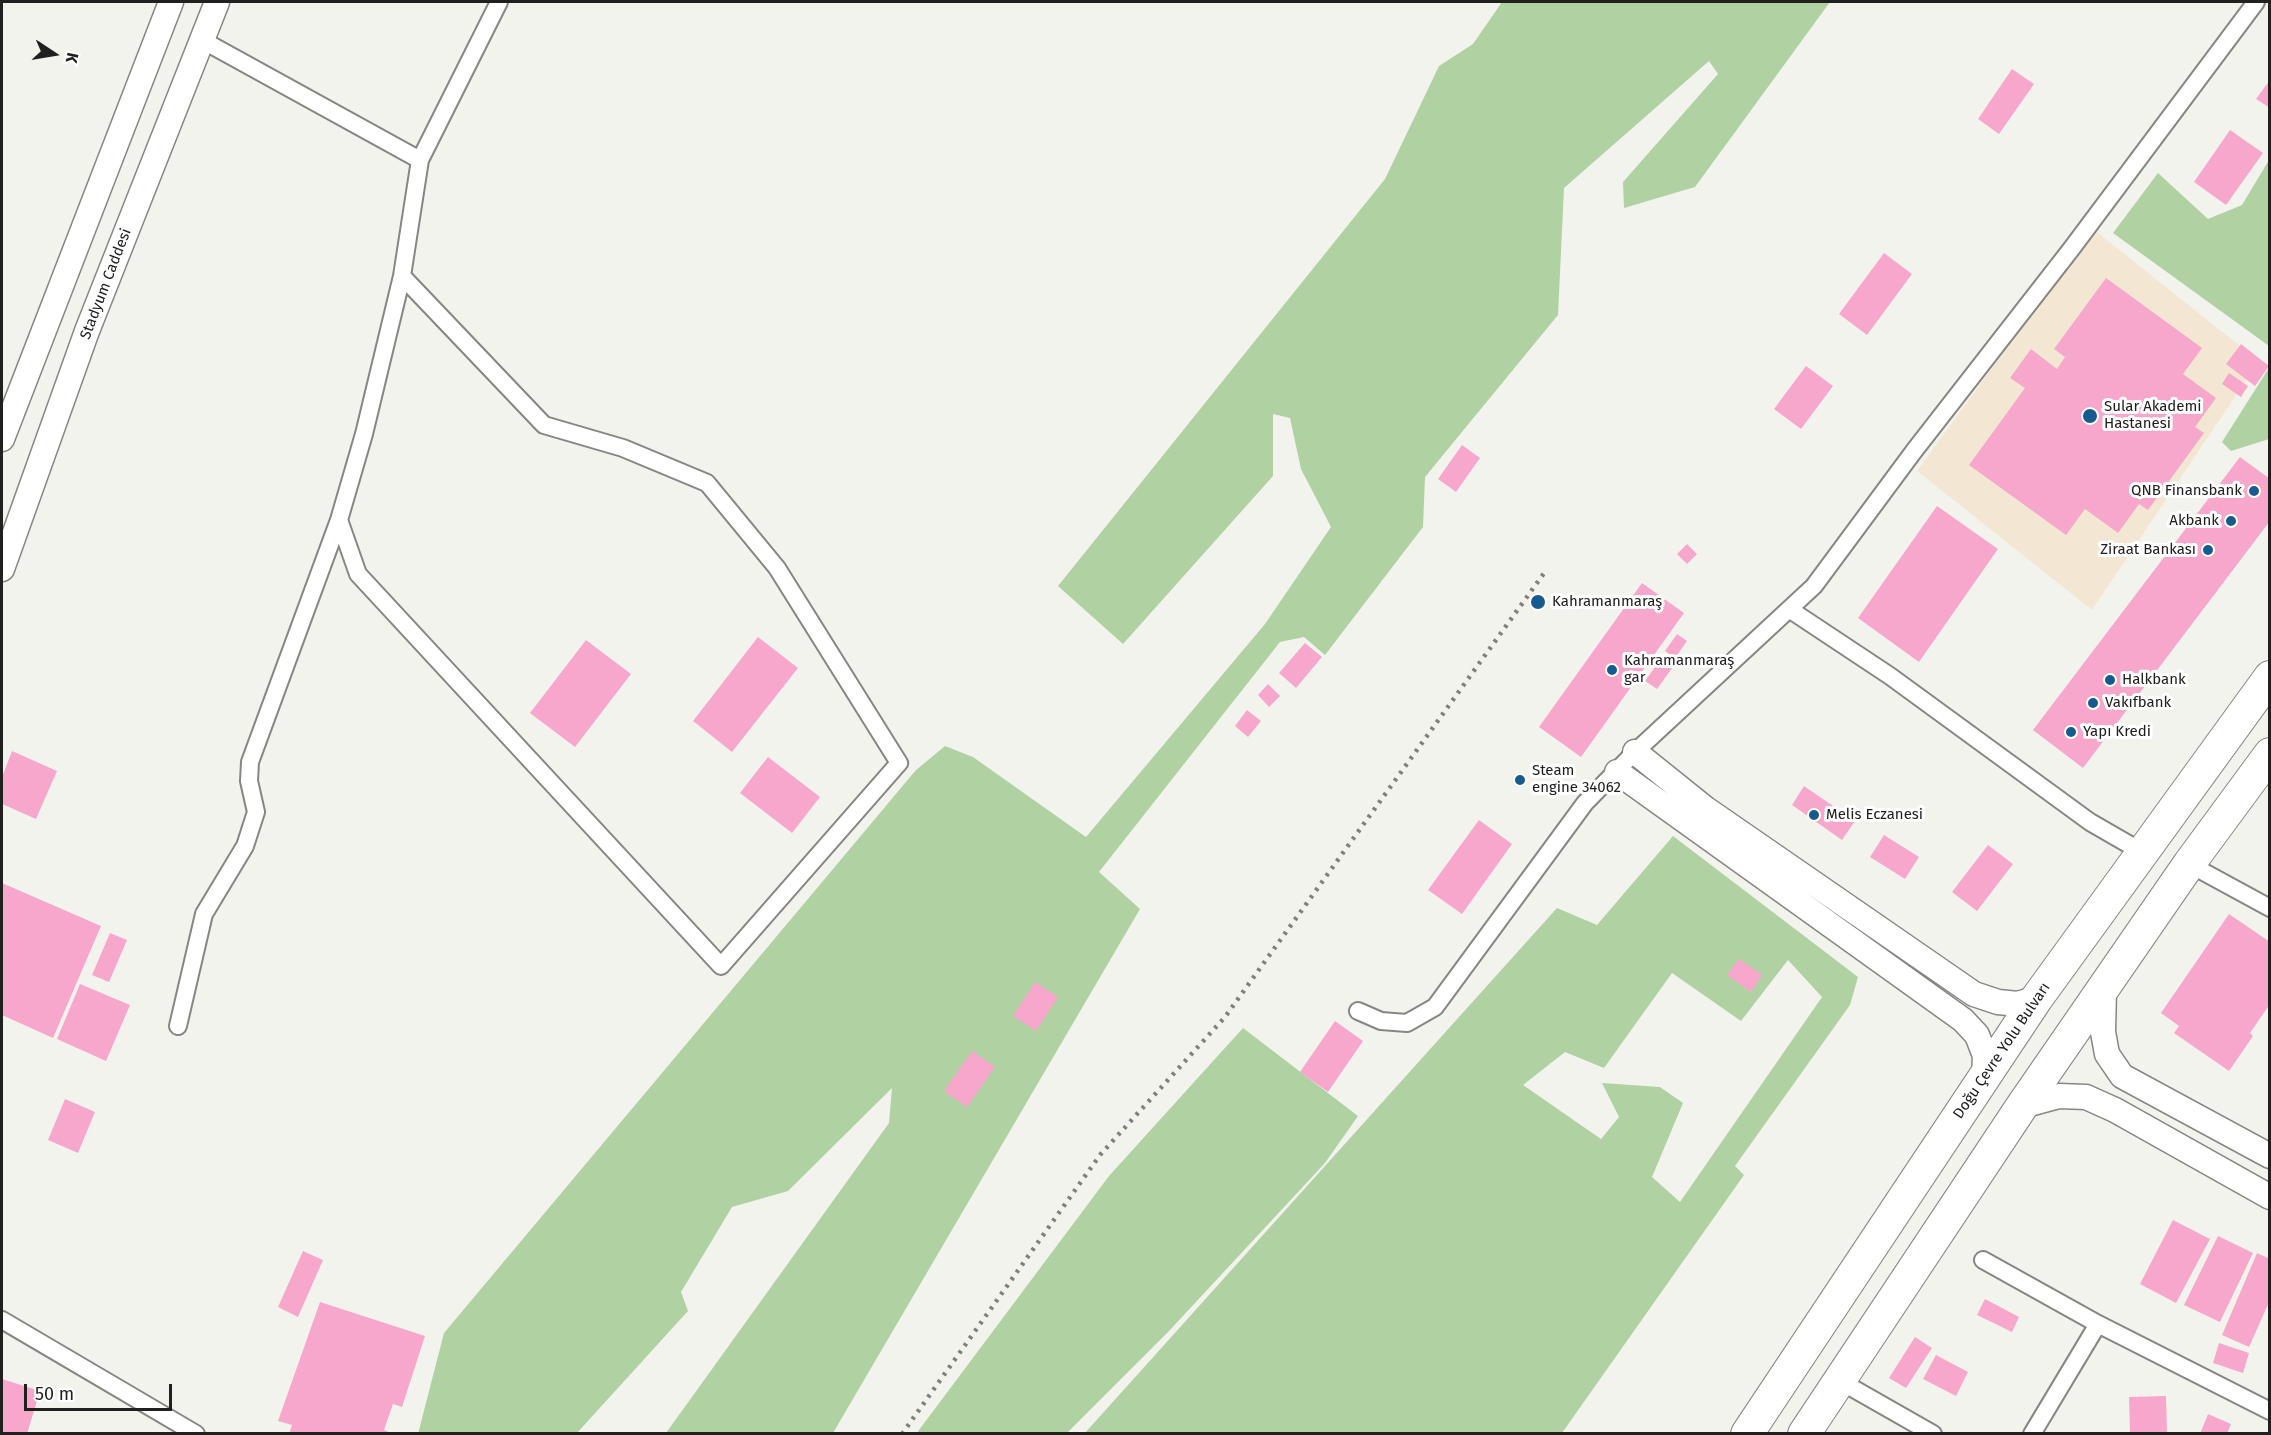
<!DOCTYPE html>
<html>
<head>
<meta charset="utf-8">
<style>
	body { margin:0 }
	#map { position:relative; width:2271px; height:1435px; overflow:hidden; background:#f3f3ee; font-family:"Fira Sans",sans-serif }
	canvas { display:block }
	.frame { position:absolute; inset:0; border:3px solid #20201f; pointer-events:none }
	.north { position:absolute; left:24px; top:24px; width:60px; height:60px; -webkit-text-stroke:4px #fff; paint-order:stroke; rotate:102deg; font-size:16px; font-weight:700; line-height:24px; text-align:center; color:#20201f }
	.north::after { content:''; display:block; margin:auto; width:21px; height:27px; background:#20201f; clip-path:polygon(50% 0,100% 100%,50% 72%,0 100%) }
	.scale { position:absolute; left:24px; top:1384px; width:148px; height:27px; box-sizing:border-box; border:3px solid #20201f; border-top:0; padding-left:8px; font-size:18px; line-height:21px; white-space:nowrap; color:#20201f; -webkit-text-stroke:4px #fff; paint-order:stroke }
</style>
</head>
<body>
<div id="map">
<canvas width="2271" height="1435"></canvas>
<div class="frame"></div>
<div class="north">K</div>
<div class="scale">50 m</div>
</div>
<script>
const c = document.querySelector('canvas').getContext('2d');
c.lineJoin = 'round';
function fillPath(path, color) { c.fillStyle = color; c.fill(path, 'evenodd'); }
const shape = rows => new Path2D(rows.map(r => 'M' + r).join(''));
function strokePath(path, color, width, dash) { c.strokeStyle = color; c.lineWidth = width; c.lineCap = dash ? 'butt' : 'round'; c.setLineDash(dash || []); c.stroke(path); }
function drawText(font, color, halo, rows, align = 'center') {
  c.font = font + ' "Fira Sans",sans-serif'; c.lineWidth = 6; c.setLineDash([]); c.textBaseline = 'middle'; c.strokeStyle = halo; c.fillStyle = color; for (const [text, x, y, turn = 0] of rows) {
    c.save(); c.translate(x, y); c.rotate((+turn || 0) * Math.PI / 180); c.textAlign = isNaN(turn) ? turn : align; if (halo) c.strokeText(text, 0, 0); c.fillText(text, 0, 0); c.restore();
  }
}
fillPath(shape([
	[2093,229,2259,361,2092,610,1917,471]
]), '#f3e7d3');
fillPath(shape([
	[1502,2,1830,2,1695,187,1624,208,1623,182,1718,74,1709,61,1564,188,1558,315,1425,477,1423,527,1325,655,1304,637,1280,642,1099,872,1140,909,833,1433,666,1433,889,1123,892,1088,788,1191,732,1207,681,1292,688,1311,577,1433,418,1434,444,1333,916,770,945,746,973,757,1086,837,1265,624,1331,527,1301,469,1290,418,1273,414,1273,476,1123,644,1058,586,1385,179,1439,66,1473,44],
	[2269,160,2269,346,2113,233,2158,173,2208,219,2242,205],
	[2269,368,2269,439,2231,451,2222,442],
	[1673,836,1858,977,1850,1005,1735,1166,1744,1175,1562,1433,1084,1434,1557,908,1597,925],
	[1788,960,1822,997,1680,1202,1652,1177,1683,1103,1660,1087,1602,1083,1619,1117,1601,1139,1523,1085,1565,1052,1604,1068,1672,973,1741,1021],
	[1243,1028,1358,1116,1325,1163,1169,1331,1067,1433,916,1434,1109,1176]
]), '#b0d1a2');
fillPath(shape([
	[2012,69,2034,84,1999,134,1978,119],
	[2270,80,2270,108,2256,99],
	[2230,130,2263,153,2226,205,2194,182],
	[1884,253,1912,274,1867,335,1839,314],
	[2106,278,2202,348,2183,374,2216,398,2195,427,2204,433,2148,510,2139,504,2118,533,2085,509,2066,535,1969,465,2025,388,2010,378,2031,349,2057,369,2065,357,2054,349],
	[2241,344,2269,366,2255,386,2226,364],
	[1806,366,1833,386,1801,429,1774,409],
	[2229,373,2248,386,2241,397,2222,384],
	[1462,445,1480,458,1456,492,1438,479],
	[2240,457,2270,479,2270,521,2083,768,2033,730],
	[1937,506,1998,549,1919,662,1858,618],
	[1687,544,1697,554,1687,564,1677,554],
	[1642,583,1684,613,1581,757,1539,727],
	[1677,634,1687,641,1675,658,1665,651],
	[758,637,798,668,732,752,693,721],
	[586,640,631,674,575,747,530,713],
	[1305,643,1322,657,1296,688,1279,673],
	[1663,656,1675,664,1657,689,1645,681],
	[1268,684,1280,696,1269,707,1258,695],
	[1247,710,1261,721,1248,737,1235,726],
	[12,751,57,771,36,819,2,804,2,777],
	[768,757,820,797,792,833,740,793],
	[1804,786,1855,821,1842,840,1792,805],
	[1479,820,1512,844,1462,914,1428,890],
	[1884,835,1919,857,1905,879,1870,857],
	[1988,845,2013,864,1977,911,1952,892],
	[2,883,101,926,53,1038,2,1015],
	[2229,914,2270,942,2270,1004,2250,1033,2253,1036,2229,1071,2174,1033,2179,1026,2161,1013],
	[110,933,127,940,109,982,92,975],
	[1739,959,1762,975,1751,992,1727,975],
	[1035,982,1058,997,1036,1031,1013,1016],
	[80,984,130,1005,106,1061,57,1039],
	[1335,1021,1363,1041,1328,1092,1300,1072],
	[972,1051,995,1067,967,1107,944,1091],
	[65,1099,95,1112,78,1153,48,1140],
	[2173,1220,2210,1239,2176,1303,2140,1284],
	[2218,1236,2253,1253,2220,1322,2184,1305],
	[303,1251,323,1260,298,1317,278,1307],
	[2257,1253,2270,1259,2270,1300,2249,1347,2222,1335],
	[1985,1299,2019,1317,2012,1332,1977,1315],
	[320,1302,425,1336,402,1407,393,1404,384,1430,394,1434,289,1434,292,1425,278,1421],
	[1915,1337,1932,1348,1906,1388,1889,1378],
	[2219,1343,2249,1353,2243,1373,2213,1363],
	[1936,1355,1968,1372,1956,1396,1923,1379],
	[2,1379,40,1391,27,1434,2,1434],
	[2166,1396,2167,1434,2130,1434,2129,1397],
	[2208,1414,2231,1424,2227,1434,2200,1434]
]), '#f7a7cb');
const street = shape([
	[202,40,420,160],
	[339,520,358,574,721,966,899,763,777,568,707,483,623,448,544,425,402,276],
	[1789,609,1890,676,2090,822,2142,852],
	[2189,864,2270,908],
	[1358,1011,1381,1021,1407,1023,1435,1007,1585,803,1635,752,1814,586,1914,451,2072,248,2256,2],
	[178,1026,204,914,245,846,256,812,249,781,250,762,339,520,364,434,402,276,420,160,499,2],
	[1983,1260,2098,1324,2270,1411],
	[2,1320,196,1434],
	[1840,1381,1933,1434],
	[2032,1434,2098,1324]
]);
const secondary = shape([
	[2,439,171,2],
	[2,569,87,331,217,2],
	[1635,752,1706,809,1974,994,1998,1002,2018,1004,2037,998],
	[1617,772,1963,1020,1977,1035,1985,1056,1984,1077],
	[2104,988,2103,1032,2107,1054,2122,1076,2270,1156],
	[2022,1106,2059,1096,2086,1097,2115,1110,2270,1197]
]);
const highway = shape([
	[1747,1434,2037,998,2270,677],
	[1804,1434,2022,1106,2189,864,2270,754]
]);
strokePath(street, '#878682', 20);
strokePath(secondary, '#878682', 27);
strokePath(highway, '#878682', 34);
strokePath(street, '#fff', 16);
strokePath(secondary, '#fff', 24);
strokePath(highway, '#fff', 32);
strokePath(shape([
	[902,1434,1100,1155,1225,1017,1547,569]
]), '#7f7f7c', 4.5, [3, 6]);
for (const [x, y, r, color] of [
	[2090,416,8,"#165a8f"],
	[2254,491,6,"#165a8f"],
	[2231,521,6,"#165a8f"],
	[2208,550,6,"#165a8f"],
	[1538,602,8,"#165a8f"],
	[1612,670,6,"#165a8f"],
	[2110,680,6,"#165a8f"],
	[2093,703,6,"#165a8f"],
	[2071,732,6,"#165a8f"],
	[1520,780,6,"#165a8f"],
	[1814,815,6,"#165a8f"]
]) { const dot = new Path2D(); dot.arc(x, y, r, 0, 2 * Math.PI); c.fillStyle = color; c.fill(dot); strokePath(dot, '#fff', 2); }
drawText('15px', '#20201f', '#fff', [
	["Stadyum Caddesi",106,284,-69],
	["Doğu Çevre Yolu Bulvarı",2002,1051,-56]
]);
drawText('15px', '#20201f', '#fff', [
	["Sular Akademi",2104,407],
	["Hastanesi",2104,424],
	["QNB Finansbank",2242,491,"right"],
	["Akbank",2219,521,"right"],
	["Ziraat Bankası",2196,550,"right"],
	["Kahramanmaraş",1552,602],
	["Kahramanmaraş",1624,661],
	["gar",1624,678],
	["Halkbank",2122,680],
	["Vakıfbank",2105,703],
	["Yapı Kredi",2083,732],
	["Steam",1532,771],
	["engine 34062",1532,788],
	["Melis Eczanesi",1826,815]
], 'left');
</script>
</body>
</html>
